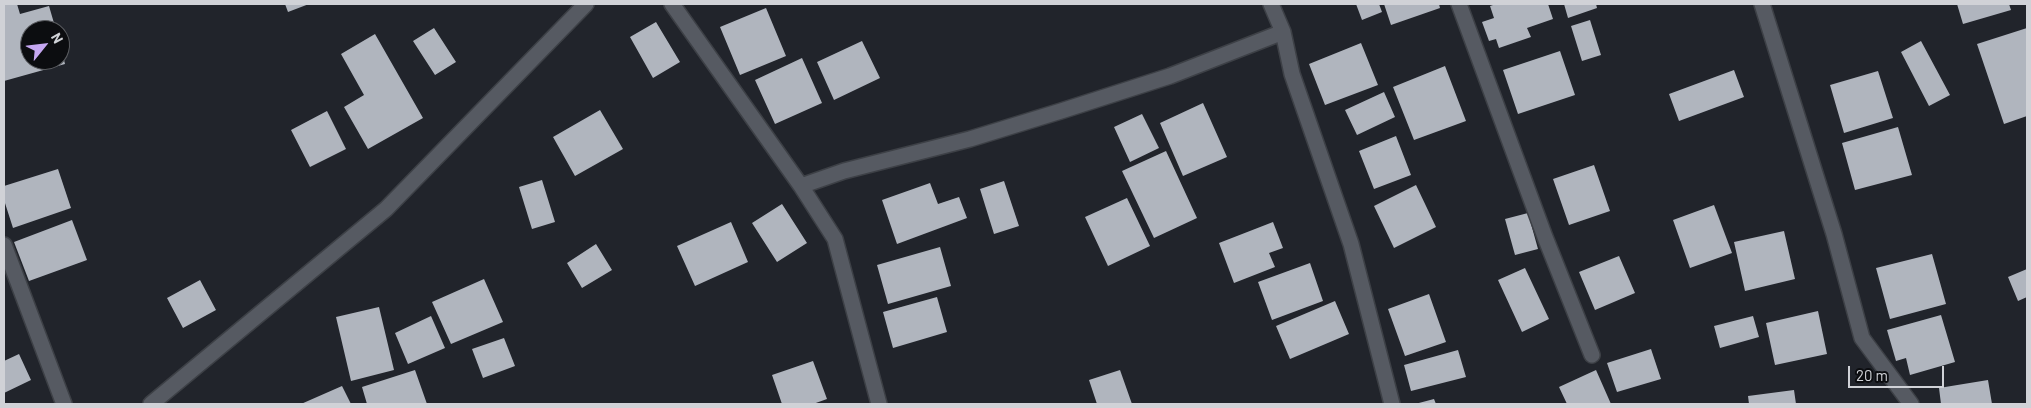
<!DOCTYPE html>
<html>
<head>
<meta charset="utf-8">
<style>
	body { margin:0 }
	#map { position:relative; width:2031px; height:408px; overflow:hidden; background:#21242b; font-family:Barlow,sans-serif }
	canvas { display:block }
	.frame { position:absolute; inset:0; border:5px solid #d0d2d7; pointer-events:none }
	.north { position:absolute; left:20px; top:20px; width:50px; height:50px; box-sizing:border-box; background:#0c0d10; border:1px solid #5a5c60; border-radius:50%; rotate:61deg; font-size:14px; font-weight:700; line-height:20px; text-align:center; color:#d0d2d7 }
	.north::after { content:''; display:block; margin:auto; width:18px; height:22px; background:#c5a7f1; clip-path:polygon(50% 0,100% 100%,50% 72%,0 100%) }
	.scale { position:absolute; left:1848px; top:366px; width:96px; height:22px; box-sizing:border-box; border:2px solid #d0d2d7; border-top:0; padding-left:6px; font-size:15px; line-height:18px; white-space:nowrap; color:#d0d2d7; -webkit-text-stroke:4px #0c0d10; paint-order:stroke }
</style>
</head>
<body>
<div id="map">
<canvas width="2031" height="408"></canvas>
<div class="frame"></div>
<div class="north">N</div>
<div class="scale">20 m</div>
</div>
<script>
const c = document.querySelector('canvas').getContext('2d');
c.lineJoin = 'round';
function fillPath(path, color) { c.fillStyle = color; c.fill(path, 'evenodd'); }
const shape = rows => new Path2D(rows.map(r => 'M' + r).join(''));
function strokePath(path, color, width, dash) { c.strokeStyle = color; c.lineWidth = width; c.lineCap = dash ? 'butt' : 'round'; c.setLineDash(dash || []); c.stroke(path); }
fillPath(shape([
	[4,4,17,4,20,14,49,6,56,30,30,30,30,60,60,60,61,48,65,64,4,81],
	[285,4,309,4,288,12],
	[1356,4,1379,4,1382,12,1362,20],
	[1384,4,1439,4,1440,8,1391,25],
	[1496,4,1548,4,1553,19,1527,28,1531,37,1499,48,1496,39,1489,41,1482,22,1494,18,1490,6],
	[1564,4,1596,4,1597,8,1568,18],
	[1957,4,2009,4,2011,10,1963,24],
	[766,8,786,56,740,75,720,27],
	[1590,20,1601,55,1582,61,1571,26],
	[656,22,680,62,653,78,630,37],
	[434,28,456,62,435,75,413,41],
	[2027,28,2027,116,2004,124,1977,44],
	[375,34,423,118,368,149,344,107,364,95,341,54],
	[862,41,880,78,834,100,817,62],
	[1921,41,1950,95,1929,106,1901,52],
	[1361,43,1378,85,1325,105,1309,64],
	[1560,51,1575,95,1518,114,1503,70],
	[802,58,822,103,775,124,755,80],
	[1445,66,1466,121,1414,140,1393,87],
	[1734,70,1744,97,1679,121,1669,94],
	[1878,71,1893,118,1844,133,1830,85],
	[1384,92,1395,117,1357,135,1345,110],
	[1203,103,1227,157,1183,176,1160,123],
	[600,110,623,149,575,176,553,137],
	[327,111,346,149,310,167,291,130],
	[1142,114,1159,148,1130,162,1114,127],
	[1898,127,1912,175,1855,190,1842,143],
	[1396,136,1411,175,1374,189,1359,151],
	[1166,151,1197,218,1154,238,1122,171],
	[1594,165,1610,211,1569,225,1553,179],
	[58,169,71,208,13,228,4,200,4,186],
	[542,180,555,222,532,229,519,187],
	[1004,181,1019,226,994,234,980,189],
	[930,183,938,204,959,197,967,218,897,244,882,200],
	[1416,185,1436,227,1394,248,1374,206],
	[1127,198,1150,246,1108,266,1085,217],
	[782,204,807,243,777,262,752,223],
	[1714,205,1732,253,1690,268,1673,220],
	[1528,213,1538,249,1515,255,1505,219],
	[72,220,87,260,29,281,14,242],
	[731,222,748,262,695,286,677,246],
	[1273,222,1283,248,1269,253,1275,267,1234,283,1219,243],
	[1784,231,1795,279,1745,291,1734,242],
	[596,244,612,270,582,288,567,263],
	[940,247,951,286,888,304,877,265],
	[1932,254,1946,304,1890,319,1876,268],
	[1619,256,1635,293,1595,310,1579,272],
	[1310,263,1323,301,1272,320,1258,282],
	[1525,268,1549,319,1522,332,1498,280],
	[2027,269,2027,297,2018,301,2008,277],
	[484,279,503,322,451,344,432,302],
	[200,280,216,310,183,328,167,298],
	[1429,294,1446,342,1405,356,1388,309],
	[937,297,947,332,893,348,883,312],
	[1335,301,1349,334,1290,359,1276,326],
	[379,307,394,370,351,381,336,317],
	[1818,311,1827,354,1775,365,1766,323],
	[1941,315,1955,362,1910,375,1906,358,1896,361,1887,330],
	[431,316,445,348,408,364,395,333],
	[1753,316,1759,337,1720,348,1714,326],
	[504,338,515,366,483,378,472,349],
	[1651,349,1661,379,1617,392,1607,363],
	[1458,350,1466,377,1411,391,1404,365],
	[19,354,31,380,4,393,4,361],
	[813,361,827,399,813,404,782,404,772,375],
	[415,370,427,404,367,404,362,387],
	[1120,370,1132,404,1097,404,1089,380],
	[1596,370,1611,404,1567,404,1559,387],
	[1988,380,1992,404,1941,404,1939,388],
	[342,386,351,404,301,404],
	[1794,390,1796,404,1749,404,1748,396],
	[1434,399,1436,404,1415,404]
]), '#b0b5be');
const street = shape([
	[672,4,801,186,835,239,879,404],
	[1271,4,1283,32,1292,74,1351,244,1392,404],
	[1459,4,1545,237,1592,355],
	[1762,4,1834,234,1862,338,1911,404],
	[801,186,844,171,970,139,1061,111,1170,76,1283,32],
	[4,245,64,404],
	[151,404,386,209,586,4]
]);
strokePath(street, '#3d4046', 18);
strokePath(street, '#565a62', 15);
</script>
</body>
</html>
